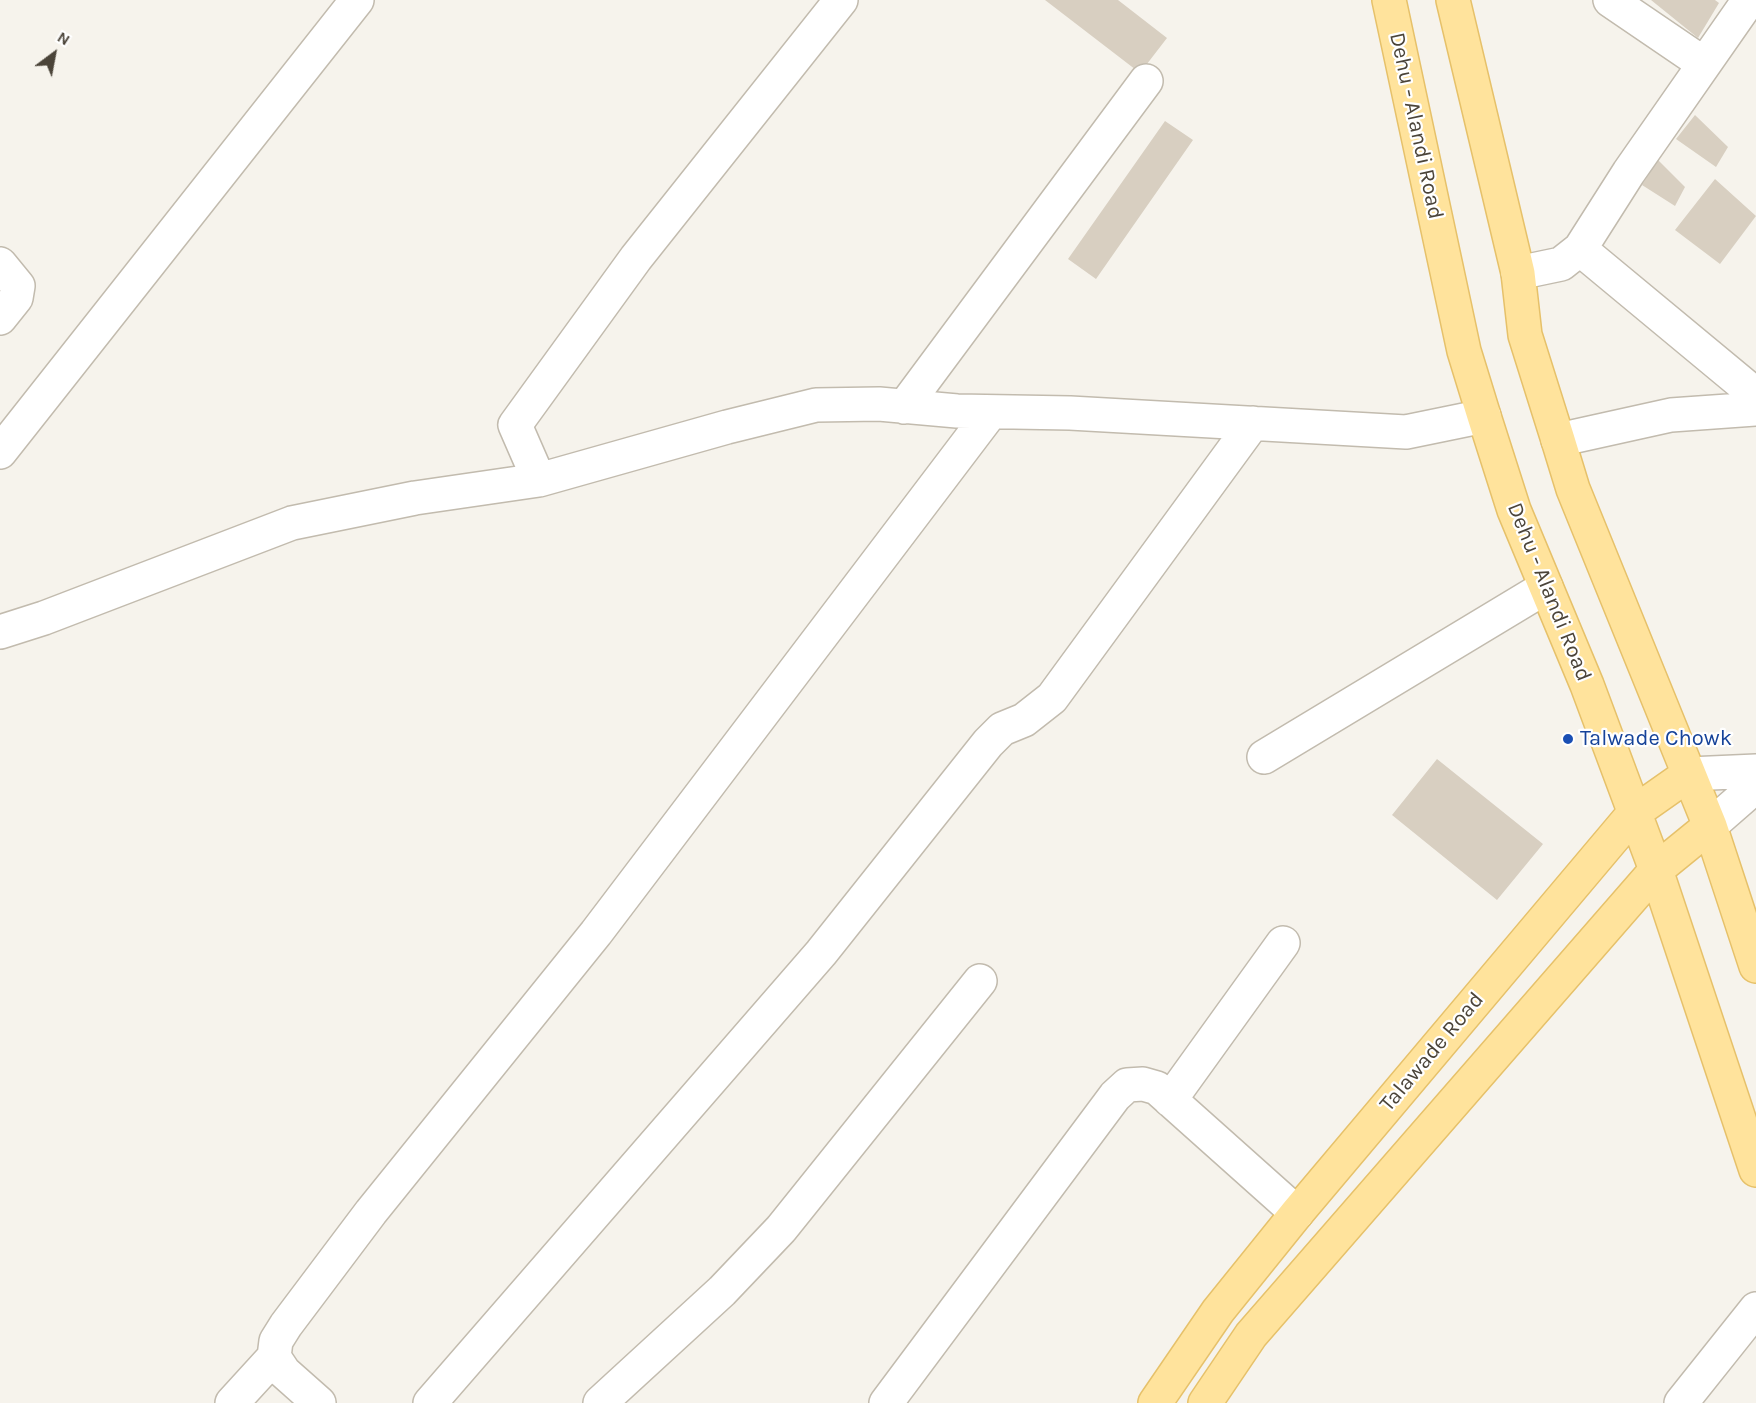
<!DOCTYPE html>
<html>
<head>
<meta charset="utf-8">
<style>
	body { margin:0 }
	#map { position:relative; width:1756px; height:1403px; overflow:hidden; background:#f6f3ec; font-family:Karla,sans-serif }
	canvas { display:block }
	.north { position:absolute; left:24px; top:24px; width:60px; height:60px; -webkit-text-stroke:4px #fff; paint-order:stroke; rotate:32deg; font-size:16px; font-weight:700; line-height:24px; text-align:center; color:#4b4439 }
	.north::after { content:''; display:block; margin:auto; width:21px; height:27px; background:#4b4439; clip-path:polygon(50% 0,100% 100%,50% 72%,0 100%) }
</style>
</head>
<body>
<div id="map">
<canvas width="1756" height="1403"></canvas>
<div class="north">N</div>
</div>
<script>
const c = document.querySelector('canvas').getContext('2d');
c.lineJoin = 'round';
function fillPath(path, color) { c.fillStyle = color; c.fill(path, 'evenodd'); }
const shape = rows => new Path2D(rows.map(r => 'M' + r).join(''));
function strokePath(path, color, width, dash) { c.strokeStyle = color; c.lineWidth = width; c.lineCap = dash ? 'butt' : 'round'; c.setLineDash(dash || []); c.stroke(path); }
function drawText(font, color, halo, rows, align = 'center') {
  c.font = font + ' Karla,sans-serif'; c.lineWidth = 4.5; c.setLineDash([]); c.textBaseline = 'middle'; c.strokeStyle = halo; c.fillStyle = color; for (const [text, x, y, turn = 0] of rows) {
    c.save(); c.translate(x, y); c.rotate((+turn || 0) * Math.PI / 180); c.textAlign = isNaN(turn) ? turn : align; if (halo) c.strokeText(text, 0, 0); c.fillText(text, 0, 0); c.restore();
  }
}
fillPath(shape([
	[1045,0,1118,0,1167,38,1140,73],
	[1651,0,1715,0,1719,3,1698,38],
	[1695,115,1728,147,1716,167,1676,139],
	[1165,121,1193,140,1096,279,1068,259],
	[1658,160,1685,187,1675,206,1642,185],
	[1715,179,1756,216,1720,264,1675,230],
	[1437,759,1543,844,1497,900,1392,815]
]), '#d8cfc1');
const minor = shape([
	[1610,0,1704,64],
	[1580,249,1756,395],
	[0,264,18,286,16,298,0,318],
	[1518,273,1561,264,1580,249,1629,172,1749,0],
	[904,407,1146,81],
	[1558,440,1671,415,1756,409],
	[0,452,357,0],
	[539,480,515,425,636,258,841,0],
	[0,632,44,618,292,523,415,498,539,480,727,427,816,405,879,404,957,411,1070,413,1406,432,1484,416],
	[1264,757,1546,587],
	[1689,774,1756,771],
	[1710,826,1756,786],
	[1170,1100,1283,943],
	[232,1403,274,1357],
	[319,1403,284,1372,274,1357,276,1341,286,1325,371,1212,596,933,991,412],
	[430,1403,821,953,988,743,1002,729,1024,720,1052,698,1253,423],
	[600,1403,722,1291,781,1229,980,981],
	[886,1403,1115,1096,1127,1085,1143,1084,1157,1088,1297,1213],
	[1681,1403,1756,1309]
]);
const major = shape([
	[1389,0,1464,351,1484,416,1514,510,1587,685,1656,870,1756,1170],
	[1453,0,1518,273,1525,335,1558,440,1573,489,1710,826,1756,966],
	[1155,1403,1218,1311,1297,1213,1635,812,1689,774],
	[1205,1403,1251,1335,1656,870,1710,826]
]);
strokePath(minor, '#c2bbae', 36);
strokePath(major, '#e6c16a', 36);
strokePath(minor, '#fff', 33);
strokePath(major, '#ffe39c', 33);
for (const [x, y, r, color] of [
	[1568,739,6,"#1a4fb4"]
]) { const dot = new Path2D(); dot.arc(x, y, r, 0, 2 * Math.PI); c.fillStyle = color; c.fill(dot); strokePath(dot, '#fff', 2); }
drawText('22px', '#4b4439', '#fff', [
	["Dehu - Alandi Road",1416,126,78],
	["Dehu - Alandi Road",1549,592,68],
	["Talawade Road",1432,1052,-50]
]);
drawText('22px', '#164399', '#fff', [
	["Talwade Chowk",1580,739]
], 'left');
</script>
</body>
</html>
